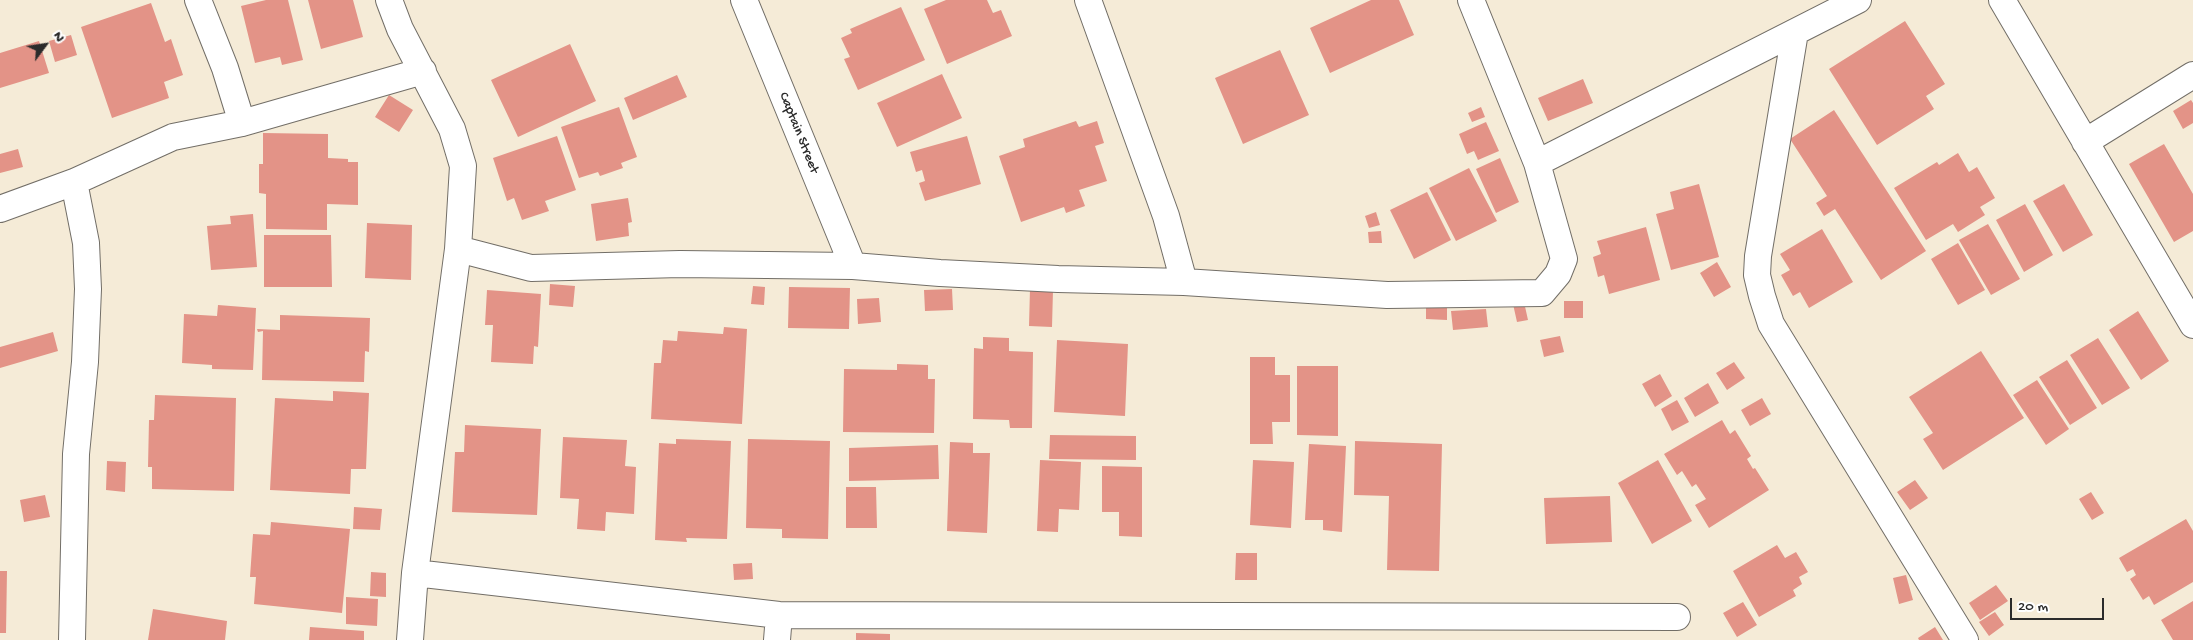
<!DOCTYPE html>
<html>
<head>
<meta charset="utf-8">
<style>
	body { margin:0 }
	#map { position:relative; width:2193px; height:640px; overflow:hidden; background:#f5ebd7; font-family:"Gochi Hand",sans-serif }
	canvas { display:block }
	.north { position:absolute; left:20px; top:20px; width:50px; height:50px; -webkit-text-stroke:4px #fff; paint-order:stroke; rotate:59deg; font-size:14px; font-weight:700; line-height:20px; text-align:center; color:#2b2b2b }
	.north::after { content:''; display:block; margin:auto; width:18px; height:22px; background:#2b2b2b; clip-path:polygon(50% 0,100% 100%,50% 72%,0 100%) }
	.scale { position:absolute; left:2010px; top:598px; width:94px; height:22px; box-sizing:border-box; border:2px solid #2b2b2b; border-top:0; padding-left:6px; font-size:15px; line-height:18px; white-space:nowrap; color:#2b2b2b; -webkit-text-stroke:4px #fff; paint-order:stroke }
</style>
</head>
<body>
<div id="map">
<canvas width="2193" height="640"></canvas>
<div class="north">N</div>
<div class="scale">20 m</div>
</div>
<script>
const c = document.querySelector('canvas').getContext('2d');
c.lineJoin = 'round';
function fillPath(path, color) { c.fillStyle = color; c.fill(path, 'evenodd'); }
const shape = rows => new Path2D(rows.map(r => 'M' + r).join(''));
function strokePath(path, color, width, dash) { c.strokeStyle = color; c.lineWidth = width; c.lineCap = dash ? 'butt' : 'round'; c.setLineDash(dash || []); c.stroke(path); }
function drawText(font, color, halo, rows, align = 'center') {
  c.font = font + ' "Gochi Hand",sans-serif'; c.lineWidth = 4.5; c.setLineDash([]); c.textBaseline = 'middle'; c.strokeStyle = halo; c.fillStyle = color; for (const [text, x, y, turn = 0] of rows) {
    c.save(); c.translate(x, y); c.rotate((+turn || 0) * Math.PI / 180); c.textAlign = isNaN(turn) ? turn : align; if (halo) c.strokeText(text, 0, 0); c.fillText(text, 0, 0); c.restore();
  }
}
fillPath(shape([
	[266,0,288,0,303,60,282,65,280,57,255,63,241,6],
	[308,0,353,0,363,37,321,49],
	[946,0,987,0,993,13,1001,10,1012,36,947,64,924,9],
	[1371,0,1399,0,1414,35,1330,73,1310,28],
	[151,3,165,42,171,39,183,75,164,82,169,98,112,118,81,27],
	[901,7,925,60,858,90,844,59,850,57,841,38,852,33,850,29],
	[1905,21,1945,84,1926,96,1934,109,1877,145,1829,69],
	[71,35,77,55,55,62,49,41],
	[39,41,49,73,0,88,0,53],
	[570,44,596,101,518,137,491,80],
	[1280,50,1309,115,1243,144,1215,78],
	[942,74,962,118,897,147,877,103],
	[677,75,687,97,633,120,624,98],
	[1583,79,1593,103,1548,121,1538,98],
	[389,95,413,110,399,132,375,117],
	[2191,100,2193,103,2193,123,2183,129,2173,111],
	[619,107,637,157,621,163,623,168,600,176,598,172,579,178,561,127],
	[1481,107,1485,117,1472,122,1468,113],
	[1834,110,1926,251,1881,280,1835,209,1824,216,1816,203,1827,196,1790,139],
	[1076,121,1079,127,1097,121,1104,143,1095,146,1107,181,1079,190,1085,206,1066,213,1064,207,1021,222,999,156,1025,147,1023,139],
	[1486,122,1499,151,1478,160,1474,151,1467,154,1459,134],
	[263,133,328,134,328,158,348,159,348,162,358,162,358,205,327,204,327,230,266,229,266,194,259,193,259,164,263,164],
	[557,136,576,190,545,201,549,211,522,220,514,198,507,201,493,158],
	[967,136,981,184,925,201,919,183,925,181,922,170,916,172,910,152],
	[2164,144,2193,194,2193,231,2174,242,2129,164],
	[18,149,23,167,0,173,0,154],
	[1958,153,1969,172,1977,167,1995,198,1980,207,1985,215,1958,232,1953,224,1926,240,1894,188,1937,162,1939,165],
	[1500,158,1519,202,1496,213,1476,169],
	[1469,168,1497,221,1456,241,1429,188],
	[1699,184,1719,257,1671,270,1656,214,1674,209,1670,192],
	[2064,184,2093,235,2063,252,2033,201],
	[1427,192,1451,240,1414,259,1390,210],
	[628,198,632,222,628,223,629,236,596,241,591,204],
	[2025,204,2053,255,2024,272,1996,220],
	[1376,212,1380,225,1369,228,1365,216],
	[253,214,257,267,211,270,207,226,231,224,230,216],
	[367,223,412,225,411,280,365,278],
	[1988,224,2020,279,1991,295,1959,240],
	[1646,227,1660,280,1609,294,1604,275,1598,277,1593,257,1601,254,1597,241],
	[1822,229,1853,282,1809,308,1800,292,1793,296,1781,275,1790,270,1780,254],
	[1381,231,1382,243,1369,243,1368,232],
	[264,235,331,235,332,287,264,287],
	[1958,243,1985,290,1958,305,1931,259],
	[1717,262,1731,287,1714,297,1700,273],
	[550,284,575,286,573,307,549,305],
	[753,286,765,287,764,305,751,304],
	[789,287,850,288,849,329,788,328],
	[952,289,953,310,925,311,924,290],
	[1030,289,1053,290,1052,327,1029,326],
	[487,290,541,294,538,347,534,346,533,364,491,362,493,325,485,325],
	[879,298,881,322,858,324,857,299],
	[1426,299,1447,299,1447,320,1426,319],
	[1564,301,1583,301,1583,318,1564,318],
	[1524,302,1528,320,1517,322,1513,304],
	[218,305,256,308,253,370,212,369,212,365,182,363,184,314,217,316],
	[1486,309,1488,327,1453,330,1451,311],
	[2138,311,2169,361,2141,380,2109,330],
	[280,315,370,318,369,352,365,351,364,382,262,380,263,331,258,332,257,329,280,330],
	[724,327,747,329,742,424,651,419,654,363,661,363,663,340,677,341,678,331,723,334],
	[53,332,58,351,0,368,0,347],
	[1560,336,1564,352,1544,357,1540,340],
	[983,337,1009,338,1009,351,1033,352,1032,428,1010,428,1009,420,973,419,974,348,983,349],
	[2098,338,2130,388,2102,405,2070,355],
	[1057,340,1128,344,1125,416,1054,412],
	[1981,351,2024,418,1943,470,1923,439,1933,433,1909,397],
	[1250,357,1275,357,1275,375,1290,375,1290,422,1272,422,1273,444,1250,444],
	[2067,360,2097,408,2070,425,2039,377],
	[1734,362,1745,378,1727,390,1716,373],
	[897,364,928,365,928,379,935,379,934,433,843,432,844,369,897,370],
	[1297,366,1338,366,1338,436,1297,435],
	[1660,374,1672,396,1655,407,1642,384],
	[2037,380,2069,429,2046,445,2013,395],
	[1708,383,1719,403,1695,417,1684,398],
	[333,391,369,393,366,469,351,469,350,494,270,490,275,398,333,401],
	[155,395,236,398,234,491,152,489,152,467,148,467,149,420,154,420],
	[1762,398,1771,414,1750,426,1741,410],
	[1677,400,1689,422,1672,431,1661,409],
	[1722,420,1730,434,1735,430,1751,456,1747,459,1753,469,1755,468,1769,490,1709,528,1695,505,1706,499,1696,484,1692,487,1682,471,1677,475,1664,454],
	[465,425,541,429,537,515,452,512,455,452,464,452],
	[1050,435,1136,436,1136,460,1049,459],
	[563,437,627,440,625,466,636,467,634,514,606,512,605,531,577,529,579,499,560,498],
	[676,439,731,441,727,539,686,538,687,542,655,540,659,443,676,444],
	[748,439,830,441,828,539,782,538,782,529,746,528],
	[1355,441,1442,444,1439,571,1387,570,1389,496,1354,495],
	[950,442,973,443,973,453,990,453,987,533,947,531],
	[1309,444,1346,446,1342,532,1323,530,1323,520,1305,520],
	[938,445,939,479,849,481,849,448],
	[1040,460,1081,462,1079,510,1059,509,1058,532,1037,531],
	[1253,460,1294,462,1291,528,1250,525],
	[1658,460,1692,521,1652,544,1618,483],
	[107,461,126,462,125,492,106,490],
	[1102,466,1142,467,1142,537,1119,536,1119,512,1102,512],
	[1915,480,1928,498,1910,510,1897,492],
	[846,487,876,487,877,528,846,528],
	[2091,492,2104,513,2092,520,2079,499],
	[45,495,50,517,24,522,20,500],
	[1610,496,1612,542,1546,544,1544,498],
	[354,507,382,509,380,530,353,529],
	[2186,519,2193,531,2193,582,2154,605,2149,596,2143,600,2130,579,2136,575,2133,569,2127,572,2119,558],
	[271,522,350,529,342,613,254,604,256,577,250,577,253,534,270,535],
	[1777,545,1785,558,1796,552,1808,572,1799,577,1802,584,1793,590,1796,596,1759,617,1733,571],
	[1236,553,1257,553,1257,580,1235,580],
	[752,563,753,579,734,580,733,564],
	[0,571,7,571,6,633,0,633],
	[371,572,386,573,386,597,370,596],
	[1906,575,1913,600,1899,604,1893,578],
	[1996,585,2008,601,1980,620,1969,603],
	[346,597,378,599,377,626,346,624],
	[2193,601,2193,640,2173,640,2161,620],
	[1743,602,1757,625,1737,637,1723,613],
	[153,609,227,621,225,640,148,640],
	[1995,612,2004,625,1989,636,1979,622],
	[310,627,364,631,364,640,309,640],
	[1935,627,1943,640,1919,640,1918,638],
	[856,633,890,634,890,640,856,640]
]), '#e39387');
const minor = shape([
	[198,0,225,68,242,123],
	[389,0,400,29,452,129,463,166,458,249,415,573,410,640],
	[744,0,853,266],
	[1088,0,1166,216,1184,282],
	[2002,0,2193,325],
	[1795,32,1758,256,1757,275,1762,296,1771,324,1965,640],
	[2085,142,2193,75],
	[1537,163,1858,0],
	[74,182,173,137,242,123,423,71],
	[0,209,74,182,86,243,88,289,85,362,76,454,72,640],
	[458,249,531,268,680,264,853,266,940,273,1058,279,1184,282,1387,295,1542,293,1558,274,1564,259,1537,163,1471,0],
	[415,573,779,615,1677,617],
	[777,640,779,615]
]);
strokePath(minor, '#726e67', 28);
strokePath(minor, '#fff', 26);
drawText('14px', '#2b2b2b', '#fff', [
	["Captain Street",798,133,68]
]);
</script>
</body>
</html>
